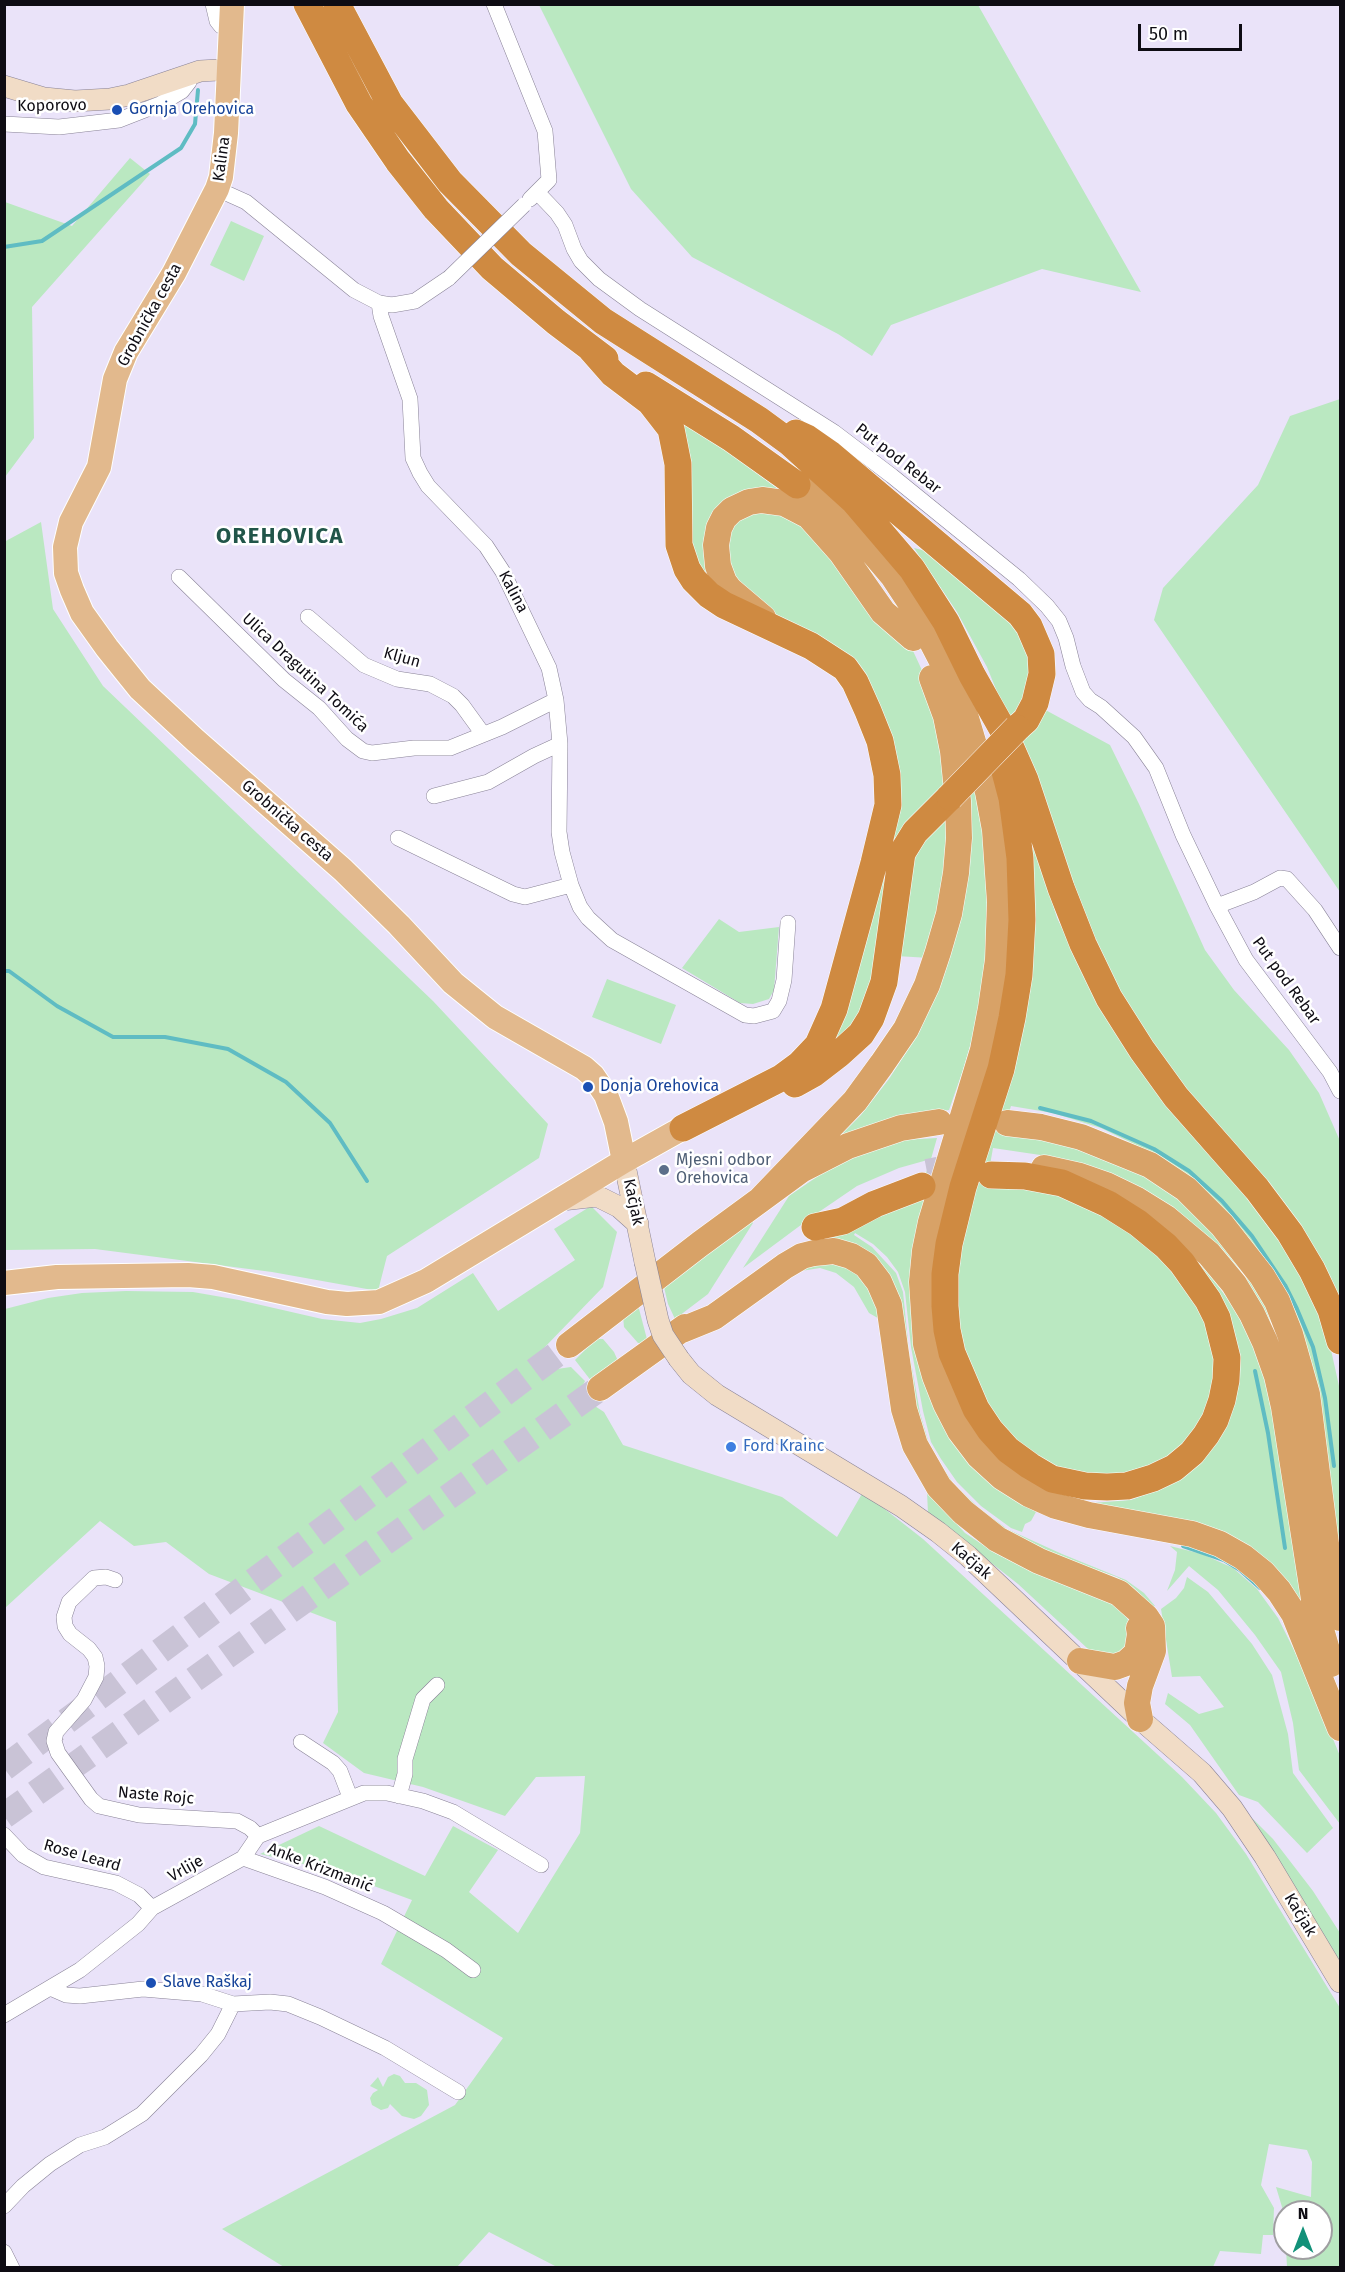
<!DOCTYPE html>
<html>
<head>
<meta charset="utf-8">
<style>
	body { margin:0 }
	#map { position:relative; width:1345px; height:2272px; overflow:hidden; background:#eae3f9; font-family:"Fira Sans",sans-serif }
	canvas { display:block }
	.frame { position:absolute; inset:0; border:6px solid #0e0c13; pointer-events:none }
	.north { position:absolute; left:1273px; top:2200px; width:60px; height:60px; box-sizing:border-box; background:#fff; border:2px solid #9f9ea1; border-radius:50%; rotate:0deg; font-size:16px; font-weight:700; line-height:24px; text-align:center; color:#0e0c13 }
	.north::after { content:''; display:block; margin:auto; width:21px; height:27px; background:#129179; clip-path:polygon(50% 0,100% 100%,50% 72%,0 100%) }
	.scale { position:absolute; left:1138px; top:24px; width:104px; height:27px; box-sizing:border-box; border:3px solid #0e0c13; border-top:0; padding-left:8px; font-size:18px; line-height:21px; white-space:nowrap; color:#0e0c13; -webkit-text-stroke:4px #fff; paint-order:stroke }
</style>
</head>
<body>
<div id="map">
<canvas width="1345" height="2272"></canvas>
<div class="frame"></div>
<div class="north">N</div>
<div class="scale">50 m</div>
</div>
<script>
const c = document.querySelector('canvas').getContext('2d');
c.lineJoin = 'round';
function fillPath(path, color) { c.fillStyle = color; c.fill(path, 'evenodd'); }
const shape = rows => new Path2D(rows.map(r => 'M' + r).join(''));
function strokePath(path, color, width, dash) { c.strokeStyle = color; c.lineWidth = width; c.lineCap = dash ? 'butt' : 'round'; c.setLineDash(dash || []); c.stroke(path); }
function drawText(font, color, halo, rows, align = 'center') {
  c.font = font + ' "Fira Sans",sans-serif'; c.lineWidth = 5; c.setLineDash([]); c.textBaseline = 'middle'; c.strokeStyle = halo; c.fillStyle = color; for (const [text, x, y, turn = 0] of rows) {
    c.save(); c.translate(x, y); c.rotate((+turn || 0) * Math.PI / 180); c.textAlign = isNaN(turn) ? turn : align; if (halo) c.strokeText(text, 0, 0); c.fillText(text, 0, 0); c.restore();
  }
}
fillPath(shape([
	[539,5,978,5,1141,292,1042,269,891,325,872,356,838,334,692,257,631,189],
	[130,158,150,174,32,307,34,438,5,477,5,202,72,226],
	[231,221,264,236,244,281,210,265],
	[1340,399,1340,892,1154,620,1163,588,1258,485,1290,416],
	[673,417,732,455,794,501,725,508,724,598,692,555],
	[793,511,908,640,926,679,948,788,912,823,878,969,862,1016,802,1072,886,842,873,706,761,611,723,562,736,512],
	[41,522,53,609,103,686,433,1001,548,1124,539,1158,387,1256,378,1291,272,1272,95,1249,5,1250,4,542],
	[914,548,926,551,1021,628,1034,680,1010,724,987,667,957,612],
	[1040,707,1110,745,1139,804,1205,950,1234,990,1289,1050,1319,1093,1340,1141,1340,1316,1175,1082,1116,991,1016,737],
	[955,735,978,801,986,855,988,899,986,961,977,1022,963,1070,949,1110,920,1113,830,1146,861,1115,889,1079,920,1031,943,967],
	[949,804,951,829,930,958,896,956,909,859],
	[1026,831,1032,835,1057,918,1100,1004,1165,1102,1218,1158,1261,1212,1291,1257,1327,1332,1339,1386,1340,1401,1340,1577,1322,1419,1314,1376,1302,1332,1272,1272,1224,1209,1161,1157,1101,1128,1053,1113,1011,1106,1003,1131,1055,1139,1097,1153,1150,1179,1192,1210,1233,1254,1262,1296,1282,1343,1295,1385,1320,1560,1340,1654,1340,1668,1324,1607,1287,1385,1273,1344,1253,1302,1226,1262,1185,1219,1143,1192,1091,1167,1047,1156,993,1148,987,1182,1032,1183,1090,1204,1124,1227,1159,1258,1191,1291,1209,1327,1216,1363,1213,1388,1204,1417,1190,1436,1176,1451,1153,1466,1135,1475,1115,1477,1074,1474,1044,1462,1001,1428,982,1398,968,1369,958,1330,958,1250,971,1195,1003,1091,1019,1027,1027,970,1031,909],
	[719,919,739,932,779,927,774,990,769,999,753,1004,740,1003,682,968],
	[607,979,676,1005,661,1044,592,1017],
	[937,1138,931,1159,899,1168,857,1186,813,1216,743,1268,789,1196,824,1172,861,1154,902,1140],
	[938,1160,912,1273,911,1305,913,1332,1017,1501,1036,1512,1031,1521,1025,1524,1022,1532,1011,1528,981,1506,957,1482,941,1459,931,1442,923,1411,911,1347,905,1292,898,1272,887,1257,873,1244,855,1233,854,1235,872,1247,896,1273,903,1292,909,1351,920,1413,930,1447,953,1483,978,1507,1007,1529,1062,1554,1126,1580,1144,1593,1155,1606,1153,1607,1133,1587,1117,1577,1049,1553,1003,1530,952,1488,918,1428,901,1315,825,1240,849,1224,919,1194,930,1161],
	[591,1206,617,1232,603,1287,544,1348,550,1370,571,1367,585,1381,578,1395,604,1412,623,1445,782,1497,837,1537,863,1492,923,1539,1182,1777,1216,1813,1246,1854,1340,2008,1340,2267,1287,2267,1286,2248,1321,2248,1321,2212,1285,2212,1285,2217,1276,2187,1311,2197,1312,2162,1307,2150,1269,2144,1261,2185,1274,2208,1273,2235,1263,2235,1261,2254,1220,2251,1213,2267,557,2267,489,2232,457,2267,284,2267,222,2229,455,2105,503,2038,381,1964,412,1900,333,1871,260,1854,319,1826,425,1876,453,1826,498,1850,469,1892,518,1933,580,1833,585,1776,536,1777,505,1816,423,1787,364,1773,323,1743,338,1712,336,1622,209,1574,166,1542,134,1546,100,1521,5,1608,5,1309,48,1298,82,1293,126,1291,193,1292,239,1300,322,1319,360,1323,381,1319,417,1308,473,1273,498,1311,575,1260,554,1229],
	[751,1219,753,1223,708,1294,675,1319,668,1304,663,1283],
	[1177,1247,1202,1264,1232,1305,1248,1334,1263,1369,1272,1409,1304,1601,1301,1604,1268,1564,1092,1503,1131,1500,1160,1489,1234,1395],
	[839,1262,864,1277,883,1321,869,1313,854,1287,836,1273,820,1268,801,1271,800,1267],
	[638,1305,648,1343,638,1343,624,1327,623,1316],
	[596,1339,603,1339,614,1352,618,1361,592,1382,575,1360],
	[927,1492,965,1533,995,1553,1039,1575,1044,1573,1105,1597,1125,1614,1130,1624,1132,1632,1122,1655,1093,1653,1087,1648,1018,1584,928,1513],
	[1170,1546,1202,1554,1233,1568,1257,1589,1278,1618,1308,1678,1340,1756,1340,1824,1299,1770,1293,1723,1281,1672,1255,1635,1218,1590,1189,1566,1167,1591,1175,1570,1177,1552],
	[1187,1577,1208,1592,1252,1644,1272,1675,1288,1734,1293,1773,1333,1828,1307,1853,1258,1802,1239,1795,1190,1725,1165,1704,1168,1693,1199,1714,1224,1707,1200,1676,1172,1677,1161,1609,1176,1598,1184,1588],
	[1252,1818,1273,1839,1313,1891,1340,1933,1340,1966],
	[394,2074,400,2076,405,2083,416,2083,427,2090,429,2105,421,2116,414,2119,402,2116,390,2104,388,2108,381,2110,372,2105,370,2098,373,2093,378,2090,370,2086,378,2077,383,2087,388,2077]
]), '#bae8c1');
strokePath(shape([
	[4,247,42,241,181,148,195,124,198,90],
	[4,971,9,971,57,1006,113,1037,165,1037,228,1049,286,1082,330,1123,367,1181],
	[1040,1108,1091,1121,1154,1149,1189,1171,1222,1201,1252,1236,1285,1285,1297,1309,1313,1347,1325,1398,1334,1466],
	[1255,1371,1268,1433,1285,1548],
	[1183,1546,1224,1560,1240,1570,1260,1588]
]), '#5fbcc3', 4);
strokePath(shape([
	[927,1172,968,1164],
	[4,1768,569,1345],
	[4,1816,600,1388]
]), '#c9c3d6', 26, [26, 13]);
const minor = shape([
	[213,4,217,21,221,26,230,30],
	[494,4,545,131,549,180,530,199],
	[4,124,59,127,119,120,160,104,182,91,189,82,190,74],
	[217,189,246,202,354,290,379,303,381,316,410,399,413,458,420,473,428,486,486,546,503,572,549,668,556,700,560,744,559,832,562,852,571,885,580,907,588,918,612,940,745,1015,754,1016,773,1011,779,1001,784,980,788,923],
	[537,192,557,213,565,225,574,249,581,261,599,279,640,309,834,432,892,476,1019,579,1047,606,1059,621,1066,638,1073,666,1083,692,1090,700,1101,707,1134,737,1156,768,1183,835,1217,906,1246,960,1330,1072,1340,1091],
	[379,303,392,305,415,301,449,278],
	[179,577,284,680,319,708,347,739,363,751,372,753,414,748,450,748,502,727,556,700],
	[308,617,364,665,397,679,430,684,453,696,462,705,483,734],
	[434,796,488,782,534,756,560,744],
	[398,838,513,894,525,897,571,885],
	[1217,906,1254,892,1280,878,1287,879,1315,910,1340,948],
	[115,1580,106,1577,94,1578,69,1602,64,1617,65,1626,70,1634,89,1649,95,1657,97,1666,96,1677,84,1700,56,1732,54,1741,58,1753,91,1799,99,1806,139,1815,237,1821,250,1828,258,1836],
	[301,1742,333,1763,340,1771,350,1797],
	[399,1796,405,1774,405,1759,423,1699,437,1685],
	[4,1835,23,1855,44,1867,116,1883,139,1895,152,1908],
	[243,1858,325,1887,383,1913,446,1950,473,1970],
	[50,1988,66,1995,80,1996,143,1989,202,1994,233,2004,270,2002,288,2004,320,2017,385,2048,458,2092],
	[4,2015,80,1970,138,1924,152,1908,243,1858,258,1836,364,1793,387,1793,423,1801,453,1812,541,1865],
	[4,2206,23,2186,50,2164,80,2145,105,2137,142,2114,201,2055,218,2034,233,2004],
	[4,2252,12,2268]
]);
const secondary = shape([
	[4,86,44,98,75,101,110,99,129,95,200,71,218,70,229,72],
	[624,1161,645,1262],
	[562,1200,597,1196,619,1207,638,1224],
	[679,1359,691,1374,717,1395,901,1506,938,1532,968,1556,1140,1719,1202,1773,1232,1808,1265,1857,1340,1982]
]);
const primary = shape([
	[232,4,226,133,221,177,217,189,174,273,126,352,115,379,99,467,71,522,65,547,66,573,72,590,82,613,107,648,140,689,195,740,343,870,399,925,453,983,495,1017,584,1068,593,1076,606,1095,616,1122,624,1161],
	[4,1283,57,1277,188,1275,213,1277,327,1302,347,1304,379,1302,426,1281,624,1161,683,1128]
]);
const trunk = shape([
	[797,485,822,501,848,523,893,576,916,611,944,665,965,715,988,792,995,830,1000,902,998,960,991,1008,983,1050,931,1222,925,1251,922,1282,926,1344,935,1376,946,1404,960,1431,979,1456,1002,1477,1029,1494,1056,1506,1089,1515,1192,1534,1220,1544,1243,1557,1263,1573,1279,1591,1294,1614,1340,1728],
	[763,618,730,590,724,582,718,566,716,545,719,528,724,518,732,510,749,502,762,500,784,503,809,516,841,552,883,612,913,638],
	[1007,1123,1041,1127,1081,1137,1150,1165,1186,1189,1222,1225,1262,1276,1277,1301,1290,1334,1307,1394,1326,1544,1340,1618],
	[1044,1168,1080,1176,1106,1185,1137,1200,1166,1218,1209,1254,1234,1284,1252,1314,1265,1342,1277,1376,1284,1407,1316,1612,1331,1664],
	[761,1199,855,1101,882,1064,906,1029,927,985,938,952,949,914,956,873,959,838,958,801,953,751,946,716,932,678],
	[682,1330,714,1317,785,1266,802,1256,814,1253,834,1251,851,1256,866,1265,879,1282,889,1305,904,1409,915,1445,939,1487,963,1512,997,1539,1039,1561,1119,1593,1146,1617,1152,1626,1153,1651,1140,1686,1137,1703,1140,1719],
	[569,1345,700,1244,801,1170,848,1146,901,1128,939,1122],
	[600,1388,685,1327],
	[1080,1661,1115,1667,1126,1663,1137,1653,1140,1634,1139,1628]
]);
const motorway = shape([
	[307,4,359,104,398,161,436,209,492,268,556,322,605,359],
	[337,4,390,104,450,182,521,254,603,321,759,420,789,442,854,501,912,569,946,622,972,675,1003,730,1025,780,1061,888,1083,944,1109,998,1142,1050,1176,1097,1257,1189,1290,1233,1312,1270,1331,1310,1340,1341],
	[591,349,613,374,650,402,671,429,678,464,679,545,687,569,694,580,709,595,724,605,811,646,845,668,855,682,868,711,880,741,887,775,888,805,874,863,834,1009,818,1045,800,1064,781,1078,683,1128],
	[646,385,731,438,797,485],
	[796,433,807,438,830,454,1020,614,1029,626,1041,654,1042,674,1035,703,1026,720,1017,728],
	[795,1084,813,1074,839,1054,861,1034,871,1018,884,982,902,853,915,832,950,797],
	[991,1175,1025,1176,1062,1183,1108,1204,1138,1223,1166,1246,1182,1263,1208,1300,1217,1318,1227,1358,1226,1380,1222,1400,1215,1420,1206,1435,1192,1453,1174,1468,1153,1478,1127,1486,1107,1487,1085,1486,1052,1479,1030,1466,1008,1450,990,1430,976,1409,952,1353,947,1330,945,1306,945,1274,949,1244,963,1187,1001,1069,1012,1018,1019,975,1022,920,1020,858,1012,798,1003,764],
	[815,1227,843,1221,875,1204,922,1186]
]);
strokePath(minor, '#898397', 16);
strokePath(secondary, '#898397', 22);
strokePath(primary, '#fff', 26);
strokePath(trunk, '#fff', 27);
strokePath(motorway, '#fff', 28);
strokePath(minor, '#fff', 15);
strokePath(secondary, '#f1dcc6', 21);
strokePath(primary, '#e2b98d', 24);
strokePath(trunk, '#d8a267', 26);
strokePath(motorway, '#cf8a41', 27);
const minorBridge = shape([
	[449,278,524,205]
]);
const secondaryBridge = shape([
	[645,1262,658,1320,663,1335,679,1359]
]);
const motorwayBridge = shape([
	[950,797,1017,728]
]);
strokePath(minorBridge, '#898397', 16, []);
strokePath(secondaryBridge, '#898397', 22, []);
strokePath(motorwayBridge, '#fff', 28, []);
strokePath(minorBridge, '#fff', 15);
strokePath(secondaryBridge, '#f1dcc6', 21);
strokePath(motorwayBridge, '#cf8a41', 27);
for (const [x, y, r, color] of [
	[117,110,6,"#1a4fb4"],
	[588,1087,6,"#1a4fb4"],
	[664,1170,6,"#5c6f8a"],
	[731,1447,6,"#3f7fe0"],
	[151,1983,6,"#1a4fb4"]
]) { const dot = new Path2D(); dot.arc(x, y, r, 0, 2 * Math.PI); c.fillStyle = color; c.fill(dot); strokePath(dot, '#fff', 2); }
drawText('16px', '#0e0c13', '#fff', [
	["Koporovo",52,106,-1],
	["Kalina",222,159,-82],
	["Grobnička cesta",150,315,-61],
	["Put pod Rebar",898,459,38],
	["Kalina",513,592,62],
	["Kljun",402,658,16],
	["Ulica Dragutina Tomića",305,673,43],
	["Grobnička cesta",287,821,41],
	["Put pod Rebar",1286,981,54],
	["Kačjak",633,1202,78],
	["Kačjak",971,1561,41],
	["Naste Rojc",156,1796,5],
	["Rose Leard",82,1856,16],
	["Anke Krizmanić",320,1868,21],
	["Vrlije",186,1869,-29],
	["Kačjak",1300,1915,59]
]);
drawText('16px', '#164399', '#fff', [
	["Gornja Orehovica",129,110],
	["Donja Orehovica",600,1087],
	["Slave Raškaj",163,1983]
], 'left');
drawText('16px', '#4e5e75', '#fff', [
	["Mjesni odbor",676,1161],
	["Orehovica",676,1179]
], 'left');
drawText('16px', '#366cbe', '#fff', [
	["Ford Krainc",743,1447]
], 'left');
c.letterSpacing = '1.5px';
drawText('bold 22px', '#215549', '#fff', [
	["OREHOVICA",280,537]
]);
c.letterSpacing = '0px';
</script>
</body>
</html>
